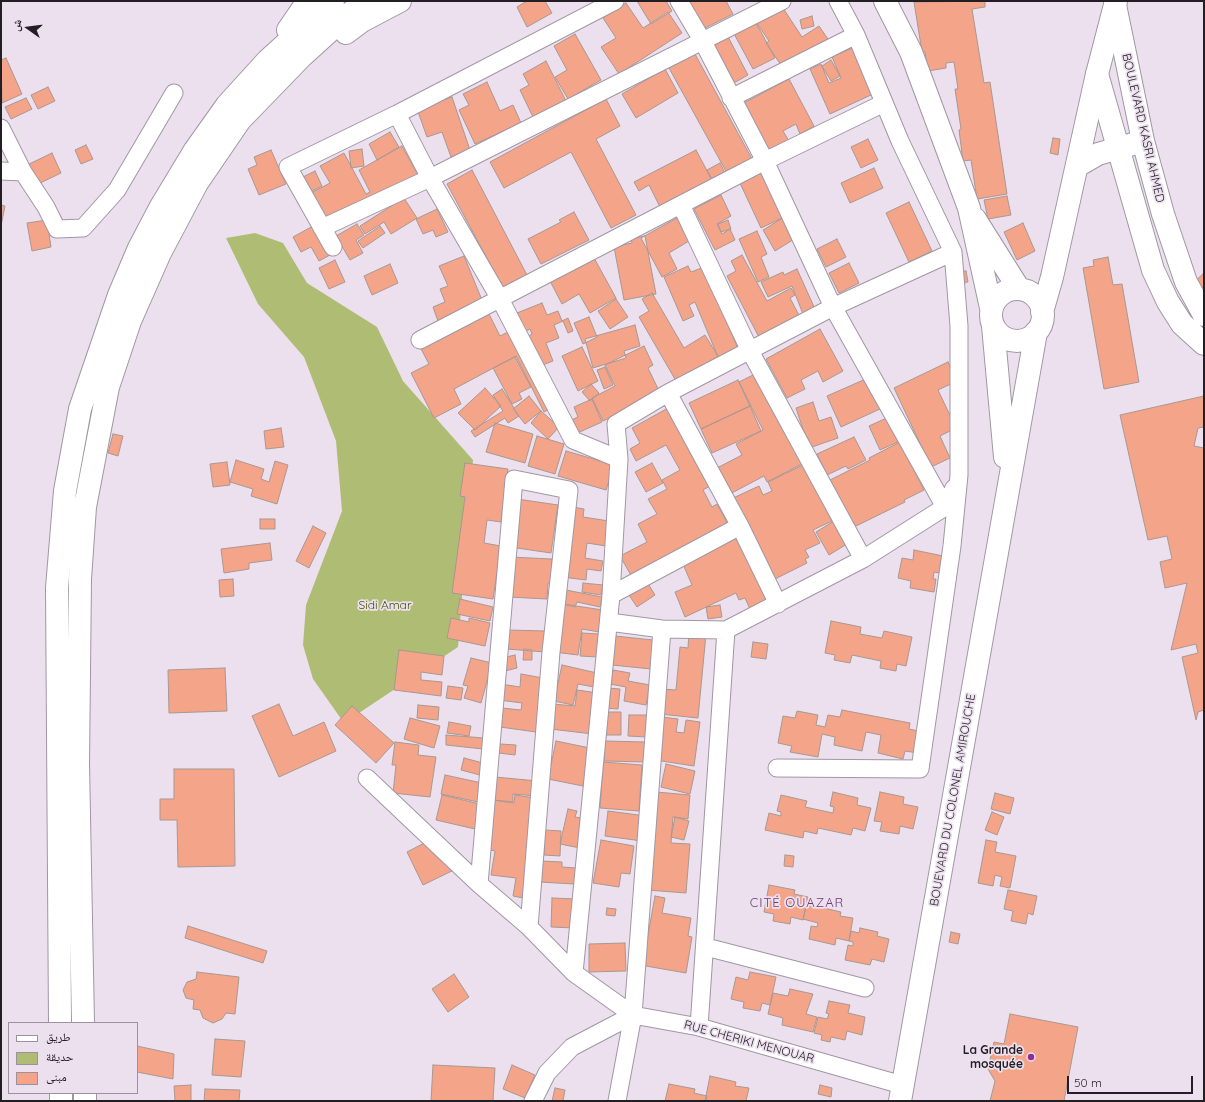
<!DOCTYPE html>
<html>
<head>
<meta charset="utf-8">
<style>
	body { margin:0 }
	#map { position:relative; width:1205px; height:1102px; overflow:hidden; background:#ece0ef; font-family:Quicksand,"Noto Naskh Arabic",sans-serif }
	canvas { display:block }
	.frame { position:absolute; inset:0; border:2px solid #221e23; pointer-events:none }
	.legend { position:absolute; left:8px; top:1022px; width:130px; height:72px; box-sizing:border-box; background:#ece0ef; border:1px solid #9b929d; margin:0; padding:5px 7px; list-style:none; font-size:12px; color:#221e23 }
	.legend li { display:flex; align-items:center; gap:8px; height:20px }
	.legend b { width:20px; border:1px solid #9b929d }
	.north { position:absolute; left:8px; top:8px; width:40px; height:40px; -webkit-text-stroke:3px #ece0ef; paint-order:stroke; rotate:284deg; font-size:11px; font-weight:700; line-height:16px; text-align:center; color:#221e23 }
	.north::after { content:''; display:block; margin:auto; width:14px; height:18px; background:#221e23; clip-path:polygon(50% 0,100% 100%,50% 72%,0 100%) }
	.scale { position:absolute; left:1067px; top:1076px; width:126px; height:18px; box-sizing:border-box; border:2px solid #221e23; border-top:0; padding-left:5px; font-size:12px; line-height:14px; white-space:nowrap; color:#221e23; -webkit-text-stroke:3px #ece0ef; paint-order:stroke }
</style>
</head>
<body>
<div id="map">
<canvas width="1205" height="1102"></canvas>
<div class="frame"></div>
<ul class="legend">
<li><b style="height:5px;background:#fff"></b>طريق</li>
<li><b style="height:11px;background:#afbd74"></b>حديقة</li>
<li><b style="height:11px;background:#f4a488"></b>مبنى</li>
</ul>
<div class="north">ش</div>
<div class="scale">50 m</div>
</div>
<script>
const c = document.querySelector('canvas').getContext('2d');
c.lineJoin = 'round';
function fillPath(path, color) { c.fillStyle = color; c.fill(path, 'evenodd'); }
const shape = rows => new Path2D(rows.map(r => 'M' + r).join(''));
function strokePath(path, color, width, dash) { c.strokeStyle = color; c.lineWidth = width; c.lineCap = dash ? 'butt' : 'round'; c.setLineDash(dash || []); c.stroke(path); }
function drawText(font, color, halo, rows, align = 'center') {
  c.font = font + ' Quicksand,sans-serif'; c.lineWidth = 3.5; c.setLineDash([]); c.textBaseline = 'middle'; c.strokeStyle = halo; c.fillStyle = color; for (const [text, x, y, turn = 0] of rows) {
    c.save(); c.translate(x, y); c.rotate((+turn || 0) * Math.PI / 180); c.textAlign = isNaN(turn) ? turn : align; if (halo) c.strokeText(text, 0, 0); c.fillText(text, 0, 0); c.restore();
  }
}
fillPath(shape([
	[255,233,283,243,307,283,377,327,403,381,473,460,458,647,344,723,313,679,303,645,306,605,342,511,336,441,304,357,258,304,226,238]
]), '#afbd74');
const building = shape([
	[527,1,545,1,552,13,527,27,517,7,527,1],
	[637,1,666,1,672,11,651,24,637,1],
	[689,1,726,1,733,14,703,29,689,1],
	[985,1,985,7,972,9,984,83,990,82,1007,194,977,199,971,160,963,161,959,130,961,129,955,89,958,89,954,62,946,63,946,68,928,71,925,52,922,52,914,2,985,1],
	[626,3,643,28,668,12,682,33,619,74,601,47,616,38,603,18,626,3],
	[781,5,802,37,819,26,828,39,783,68,766,43,769,41,756,22,781,5],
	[812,16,814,26,802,29,800,20,812,16],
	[754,19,775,58,753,69,732,30,754,19],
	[725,31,748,75,732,84,709,40,725,31],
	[575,34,601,80,568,99,555,77,567,70,554,46,575,34],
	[852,48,873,94,830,114,810,69,821,64,829,83,841,78,832,57,852,48],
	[695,54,752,159,727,173,669,68,695,54],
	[6,58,22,94,2,103,1,60,6,58],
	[831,60,840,76,831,81,822,66,831,60],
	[546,61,566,101,533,117,520,90,529,85,523,74,546,61],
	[665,69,678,93,636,118,622,94,665,69],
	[789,79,814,126,800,134,796,124,783,131,789,141,765,154,740,105,789,79],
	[487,82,500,111,513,105,521,123,475,144,459,110,469,105,463,94,487,82],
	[48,87,55,101,38,109,31,95,48,87],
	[452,97,470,150,451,157,442,132,427,137,417,109,452,97],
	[26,98,32,109,11,119,5,107,26,98],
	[606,99,620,126,596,139,636,215,611,228,571,152,504,188,490,162,606,99],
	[390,132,399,147,377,160,369,144,390,132],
	[1053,138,1060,139,1058,155,1050,153,1053,138],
	[868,139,878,160,861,168,851,147,868,139],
	[86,145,93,159,81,164,75,150,86,145],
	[402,146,418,175,328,224,311,193,330,183,320,166,344,153,366,194,370,192,359,170,402,146],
	[362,149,364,166,351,168,349,151,362,149],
	[271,150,286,184,259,195,248,169,257,165,254,157,271,150],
	[696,150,713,182,660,207,649,185,639,191,634,182,696,150],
	[52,153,61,173,34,186,25,166,52,153],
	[720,163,726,175,713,182,707,170,720,163],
	[874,168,883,188,850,203,841,183,874,168],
	[472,170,527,275,503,288,447,184,472,170],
	[763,170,784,217,761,228,739,181,763,170],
	[315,171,322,186,310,192,303,177,315,171],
	[721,195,731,216,717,224,722,234,730,229,735,240,715,250,694,209,721,195],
	[1007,196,1011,215,988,219,984,200,1007,196],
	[404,198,417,218,391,234,384,222,365,234,360,226,404,198],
	[909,202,932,251,909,262,886,213,909,202],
	[1,205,5,206,1,226,1,205],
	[437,209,448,232,436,237,433,230,423,234,416,219,437,209],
	[574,212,589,240,541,264,528,239,561,222,559,220,574,212],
	[784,217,796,238,775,251,763,230,784,217],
	[677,218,689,241,669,253,677,269,662,277,641,238,677,218],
	[47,220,51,247,32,251,27,223,47,220],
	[728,220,731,229,721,232,718,224,728,220],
	[1023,223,1035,251,1017,260,1004,232,1023,223],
	[357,224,364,235,356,240,363,253,350,260,336,236,357,224],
	[313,226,330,255,319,261,311,247,301,252,293,237,313,226],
	[380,226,385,233,363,248,358,241,380,226],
	[757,231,767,254,761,257,769,277,758,282,739,239,757,231],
	[645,236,656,294,624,300,614,247,632,243,631,239,645,236],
	[837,239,846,257,826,267,817,249,837,239],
	[742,255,767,301,791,288,795,295,790,298,801,319,761,341,727,276,736,271,731,261,742,255],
	[464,256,484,305,439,324,433,307,445,302,440,289,448,286,439,266,464,256],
	[593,256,616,298,590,313,579,294,562,304,550,281,593,256],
	[1108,257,1113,285,1122,284,1139,382,1104,389,1083,268,1094,266,1093,260,1108,257],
	[335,260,345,282,329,289,319,268,335,260],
	[849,263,859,283,839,293,829,273,849,263],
	[390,264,398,283,372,295,364,276,390,264],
	[688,266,691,272,704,267,738,349,718,357,695,302,689,305,694,316,683,321,664,277,688,266],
	[797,269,815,309,803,314,792,286,768,297,761,282,783,272,784,275,797,269],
	[966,271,968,282,959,283,958,272,966,271],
	[1204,273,1204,294,1193,283,1204,273],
	[652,293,684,348,705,335,721,361,679,386,639,317,649,311,642,299,652,293],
	[616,299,628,317,610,329,598,311,616,299],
	[542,303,547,315,558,311,562,321,568,318,573,331,568,333,563,321,554,325,559,338,546,343,553,361,540,366,529,336,532,334,530,329,524,332,517,313,542,303],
	[489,314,500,336,510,331,549,409,544,412,516,356,454,389,461,404,434,418,411,373,429,364,421,349,489,314],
	[589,317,597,337,583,344,574,323,589,317],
	[635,325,640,346,624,351,626,358,593,368,585,339,635,325],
	[820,329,843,371,823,382,818,371,801,380,805,389,787,398,766,359,820,329],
	[644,346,653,365,648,368,660,393,603,421,592,398,615,386,605,365,644,346],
	[582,347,598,381,578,391,562,356,582,347],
	[515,357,531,387,519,393,522,399,512,404,493,368,515,357],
	[948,362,957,381,938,390,956,428,940,436,950,458,931,467,894,388,948,362],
	[605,367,613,385,604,389,597,370,605,367],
	[757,373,802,464,767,482,764,476,728,495,715,469,742,455,736,444,763,430,739,382,757,373],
	[868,378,882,408,841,427,827,396,868,378],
	[738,380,750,406,701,429,689,403,738,380],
	[591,384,599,393,590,401,582,392,591,384],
	[485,388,501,406,475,430,458,413,485,388],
	[502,389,519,416,508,423,505,418,475,437,471,431,503,411,493,395,502,389],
	[529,396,541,411,525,424,513,409,529,396],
	[1204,396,1204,427,1198,428,1194,446,1204,448,1204,710,1198,712,1196,720,1182,657,1198,653,1196,644,1171,650,1187,583,1165,588,1160,562,1172,559,1167,536,1148,540,1120,415,1204,396],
	[592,399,602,422,573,435,567,422,578,417,574,407,592,399],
	[813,402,819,421,831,417,838,438,809,448,796,408,813,402],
	[750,406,761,431,712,453,701,429,750,406],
	[668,408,710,486,703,490,712,507,717,504,728,524,632,577,620,556,647,542,638,524,657,514,648,499,667,489,662,480,680,470,666,445,636,461,630,449,640,443,632,428,668,408],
	[541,411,559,427,548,439,531,423,541,411],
	[889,417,900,441,880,450,869,426,889,417],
	[495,423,533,434,525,463,486,452,495,423],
	[281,428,284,447,266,449,264,431,281,428],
	[113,434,123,436,118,456,108,453,113,434],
	[537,436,564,444,555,474,528,466,537,436],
	[854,437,866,460,848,469,846,466,827,475,817,454,854,437],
	[900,442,924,490,904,500,905,502,854,527,830,480,870,460,869,458,900,442],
	[566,451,614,465,606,490,558,476,566,451],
	[236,460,264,469,261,479,269,482,275,461,288,465,277,504,251,496,253,489,230,482,236,460],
	[227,462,230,485,213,487,210,464,227,462],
	[465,463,508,469,501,522,487,520,484,543,501,546,493,599,452,593,465,497,460,496,465,463],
	[652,463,663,483,646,492,635,472,652,463],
	[805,464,832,521,813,530,820,543,805,550,809,557,805,559,807,563,771,581,731,499,759,486,763,495,772,491,768,482,805,464],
	[517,499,558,505,551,553,510,547,517,499],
	[573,507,584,509,583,517,609,521,606,546,587,543,585,558,603,561,601,571,587,569,586,580,562,577,573,507],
	[260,519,275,519,275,529,260,529,260,519],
	[834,521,847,544,829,555,816,532,834,521],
	[313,526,326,533,309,568,296,561,313,526],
	[739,537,767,601,750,609,745,598,739,600,736,593,685,617,675,592,692,585,682,562,739,537],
	[270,543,272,560,249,563,249,569,224,573,221,549,270,543],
	[914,550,948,557,944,574,934,572,933,579,936,579,934,592,910,588,911,581,898,578,902,558,913,560,914,550],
	[510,557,552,559,551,583,548,583,547,599,508,597,510,557],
	[233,579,234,596,220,597,219,580,233,579],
	[647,582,655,595,637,607,629,595,647,582],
	[583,583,603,585,601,595,582,592,583,583],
	[566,590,602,597,600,607,577,602,575,607,563,604,566,590],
	[460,599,493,607,490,621,457,614,460,599],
	[563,604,603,610,599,632,582,629,578,655,554,652,563,604],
	[720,605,722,617,708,619,706,607,720,605],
	[451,618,469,622,469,618,490,623,485,646,447,638,451,618],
	[831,621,861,627,860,634,882,638,884,631,912,637,906,666,897,664,896,671,880,668,881,661,852,655,850,663,834,660,835,655,825,653,831,621],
	[507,630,546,631,545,652,507,649,507,630],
	[689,632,706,634,698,718,660,714,662,689,676,690,680,647,688,648,689,632],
	[582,633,599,634,597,657,580,656,582,633],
	[615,636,653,640,651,669,612,665,615,636],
	[753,642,768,644,766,659,751,657,753,642],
	[524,649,532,650,532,660,523,660,524,649],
	[399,650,444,656,442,675,421,672,421,680,442,682,441,696,394,690,399,650],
	[515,655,517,668,505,671,502,658,515,655],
	[471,658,492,663,481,703,464,698,468,686,463,685,471,658],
	[562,665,597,673,594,687,578,684,573,705,554,701,562,665],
	[225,668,227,711,169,713,168,670,225,668],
	[613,670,630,673,628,681,650,685,646,705,624,701,626,687,610,684,613,670],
	[521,674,543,678,536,732,500,727,502,708,521,710,522,703,499,700,501,684,520,687,521,674],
	[448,686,463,688,461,700,446,698,448,686],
	[607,688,620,689,618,709,605,708,607,688],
	[577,690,598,693,593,734,550,729,553,704,575,706,577,690],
	[279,704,293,736,324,722,336,751,279,777,252,716,279,704],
	[418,705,439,707,438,720,417,718,418,705],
	[352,706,394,743,376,763,335,725,352,706],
	[842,710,910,723,909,729,923,732,918,753,905,751,903,759,878,753,881,735,866,732,862,751,834,745,835,737,822,734,818,757,790,752,792,746,778,743,783,716,795,718,797,711,818,715,816,725,825,727,828,715,840,717,842,710],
	[605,712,621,712,621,735,605,735,605,712],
	[629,715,648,715,647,737,628,736,629,715],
	[662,717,678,719,676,732,684,733,686,720,700,722,694,766,655,760,662,717],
	[410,718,440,726,434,748,404,739,410,718],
	[449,722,471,726,469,736,447,733,449,722],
	[446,735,484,738,483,749,446,745,446,735],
	[556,741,590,748,583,786,548,779,556,741],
	[605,741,645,742,645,762,604,761,605,741],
	[395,742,419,745,418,755,436,757,430,797,393,793,396,765,392,765,395,742],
	[500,744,516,745,515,755,499,753,500,744],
	[464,758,483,763,480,775,461,770,464,758],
	[603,762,642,765,639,811,600,808,603,762],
	[666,764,695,771,690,794,661,787,666,764],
	[174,769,234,769,235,866,178,867,177,820,160,820,160,799,174,799,174,769],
	[445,775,482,783,478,802,441,794,445,775],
	[495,777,538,781,537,796,513,794,513,802,493,800,495,777],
	[656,792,690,795,688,819,673,817,671,843,690,844,686,893,647,890,656,792],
	[833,792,858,798,857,805,871,808,865,831,853,828,851,835,818,828,817,834,804,831,803,838,765,830,769,813,781,816,781,812,777,811,781,795,807,801,805,807,833,813,834,807,830,806,833,792],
	[880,792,904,797,903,804,918,807,913,829,900,826,899,834,880,831,882,822,874,821,880,792],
	[995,793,1014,798,1010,814,991,809,995,793],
	[442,795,480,804,475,829,436,820,442,795],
	[515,795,535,798,523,898,513,896,516,878,491,875,495,851,486,849,493,800,514,803,515,795],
	[568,809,577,811,575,817,587,819,580,848,560,844,568,809],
	[608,811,646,816,642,841,605,836,608,811],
	[992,812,1004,817,997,835,985,830,992,812],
	[675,817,689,821,684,840,671,837,675,817],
	[545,830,561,831,560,856,544,855,545,830],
	[436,837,460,867,423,885,407,852,436,837],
	[601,840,634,846,630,874,621,873,619,887,593,883,601,840],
	[986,840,997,842,995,852,1016,856,1010,888,1000,886,1002,877,995,875,993,886,978,883,986,840],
	[785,855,794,856,793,867,784,866,785,855],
	[541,861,562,862,562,867,576,868,575,884,539,882,541,861],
	[769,885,795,890,794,894,808,897,803,920,791,917,790,924,773,921,774,914,764,912,769,885],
	[1008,890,1037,896,1033,915,1028,913,1026,924,1011,921,1013,911,1004,909,1008,890],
	[655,896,665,898,662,913,691,918,688,936,692,937,686,973,640,965,645,934,648,935,655,896],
	[552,898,576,899,575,928,551,927,552,898],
	[807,904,841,912,840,916,853,918,849,941,836,938,835,945,809,939,811,926,817,927,818,923,803,919,807,904],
	[607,908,616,909,615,916,606,915,607,908],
	[188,926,267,951,263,963,185,938,188,926],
	[860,928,878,932,877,936,889,939,884,962,872,959,870,965,845,960,848,945,853,946,853,942,849,941,851,931,859,933,860,928],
	[951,932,960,934,958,944,949,942,951,932],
	[625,943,626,971,589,972,589,944,625,943],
	[197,972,239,977,235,1014,226,1013,222,1019,213,1023,203,1018,200,1010,193,1009,194,1000,186,998,183,990,187,982,196,979,197,972],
	[750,972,776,977,770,1005,762,1003,760,1011,743,1008,744,1002,731,999,736,977,748,980,750,972],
	[454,974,469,997,448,1012,432,989,454,974],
	[790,989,813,994,806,1014,817,1017,813,1032,782,1025,783,1018,768,1014,773,993,788,996,790,989],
	[829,1001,850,1005,848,1013,865,1017,862,1035,847,1031,845,1040,831,1037,830,1042,821,1040,822,1035,814,1033,818,1017,827,1019,829,1014,826,1013,829,1001],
	[1010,1014,1078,1027,1064,1101,990,1101,995,1081,988,1069,994,1042,1004,1044,1010,1014],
	[215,1039,245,1041,241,1077,212,1075,215,1039],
	[137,1046,174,1054,173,1079,137,1072,137,1046],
	[433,1065,495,1068,493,1101,431,1101,433,1065],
	[512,1065,535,1075,525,1098,503,1089,512,1065],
	[710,1076,736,1082,735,1086,749,1088,746,1101,705,1101,710,1076],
	[669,1084,695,1089,694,1093,707,1096,706,1101,665,1101,669,1084],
	[191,1085,191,1101,175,1101,174,1086,191,1085],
	[820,1085,832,1088,831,1097,818,1094,820,1085],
	[555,1088,565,1090,563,1101,552,1101,555,1088],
	[205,1089,240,1090,239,1101,204,1101,205,1089]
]);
fillPath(building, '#f4a488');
strokePath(building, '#a99791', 1);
const minor = shape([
	[679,1,702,40,765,161,833,307,945,507],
	[731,98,856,35],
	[397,114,430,178,500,299,573,440,619,459],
	[1,128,23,172,46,207,57,229,83,228,117,190,174,93],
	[1,171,23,172],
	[681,205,750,351,863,559],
	[322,228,430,178,782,1],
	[333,247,288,167,397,114,615,1],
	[420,340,765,161,884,103],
	[668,393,740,526,778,604],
	[611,595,740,526],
	[609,622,662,629,726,630],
	[777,768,920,769,952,546,959,475,959,326,953,252,900,141,856,35,838,1],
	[367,778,479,884,529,927,574,973,633,1015],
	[479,884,514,479,569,490,551,652,529,927],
	[706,947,865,988],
	[574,973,611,595,619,459,616,424,668,393,833,307,953,252],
	[699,1027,726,630,863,559,945,507,954,488],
	[533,1101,547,1073,572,1047,633,1015,699,1027,902,1085],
	[617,1101,633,1015,662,629]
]);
const secondary = shape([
	[1115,5,1143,141,1163,214,1186,282,1204,315],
	[1097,74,1153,270,1168,302,1182,324,1204,344],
	[1077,166,1098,154,1133,144]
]);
const primary = shape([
	[885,1,911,52,969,208,991,308],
	[975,219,1019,289],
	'991 315a26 26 0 1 1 52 0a26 26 0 1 1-52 0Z',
	[1042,312,1052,277,1097,74,1116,1],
	[993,326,1005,457],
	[900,1101,1036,332]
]);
const trunk = shape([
	[288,30,308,1],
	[346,33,362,21,400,1],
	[60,1023,57,588,65,491,80,409,119,295,139,248,160,208,195,150,227,105,267,61,333,1],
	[83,1023,78,764,80,579,85,507,108,387,130,321,160,253,197,183,240,120,302,56,345,17,366,1],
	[61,1093,61,1101],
	[85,1093,85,1101]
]);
strokePath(minor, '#a196a4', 19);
strokePath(secondary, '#a196a4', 24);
strokePath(primary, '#a196a4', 24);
strokePath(trunk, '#a196a4', 24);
strokePath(minor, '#fff', 17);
strokePath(secondary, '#fff', 22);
strokePath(primary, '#fff', 22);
strokePath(trunk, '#fff', 22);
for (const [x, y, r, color] of [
	[1031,1057,4,"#8e2f99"]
]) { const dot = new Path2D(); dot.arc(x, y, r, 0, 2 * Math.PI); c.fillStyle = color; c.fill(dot); strokePath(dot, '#ece0ef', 1.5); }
drawText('12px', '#221e23', '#ece0ef', [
	["BOULEVARD KASRI AHMED",1143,128,77],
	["BOUEVARD DU COLONEL AMIROUCHE",953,800,-80],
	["RUE CHERIKI MENOUAR",749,1042,15]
]);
drawText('12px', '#465000', '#ece0ef', [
	["Sidi Amar",385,605]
]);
drawText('bold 12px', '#221e23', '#ece0ef', [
	["La Grande",1023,1050],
	["mosquée",1023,1064]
], 'right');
c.letterSpacing = '1px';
drawText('13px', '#6b3c70', '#ece0ef', [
	["CITÉ OUAZAR",797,903]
]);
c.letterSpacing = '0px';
</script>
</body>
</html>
